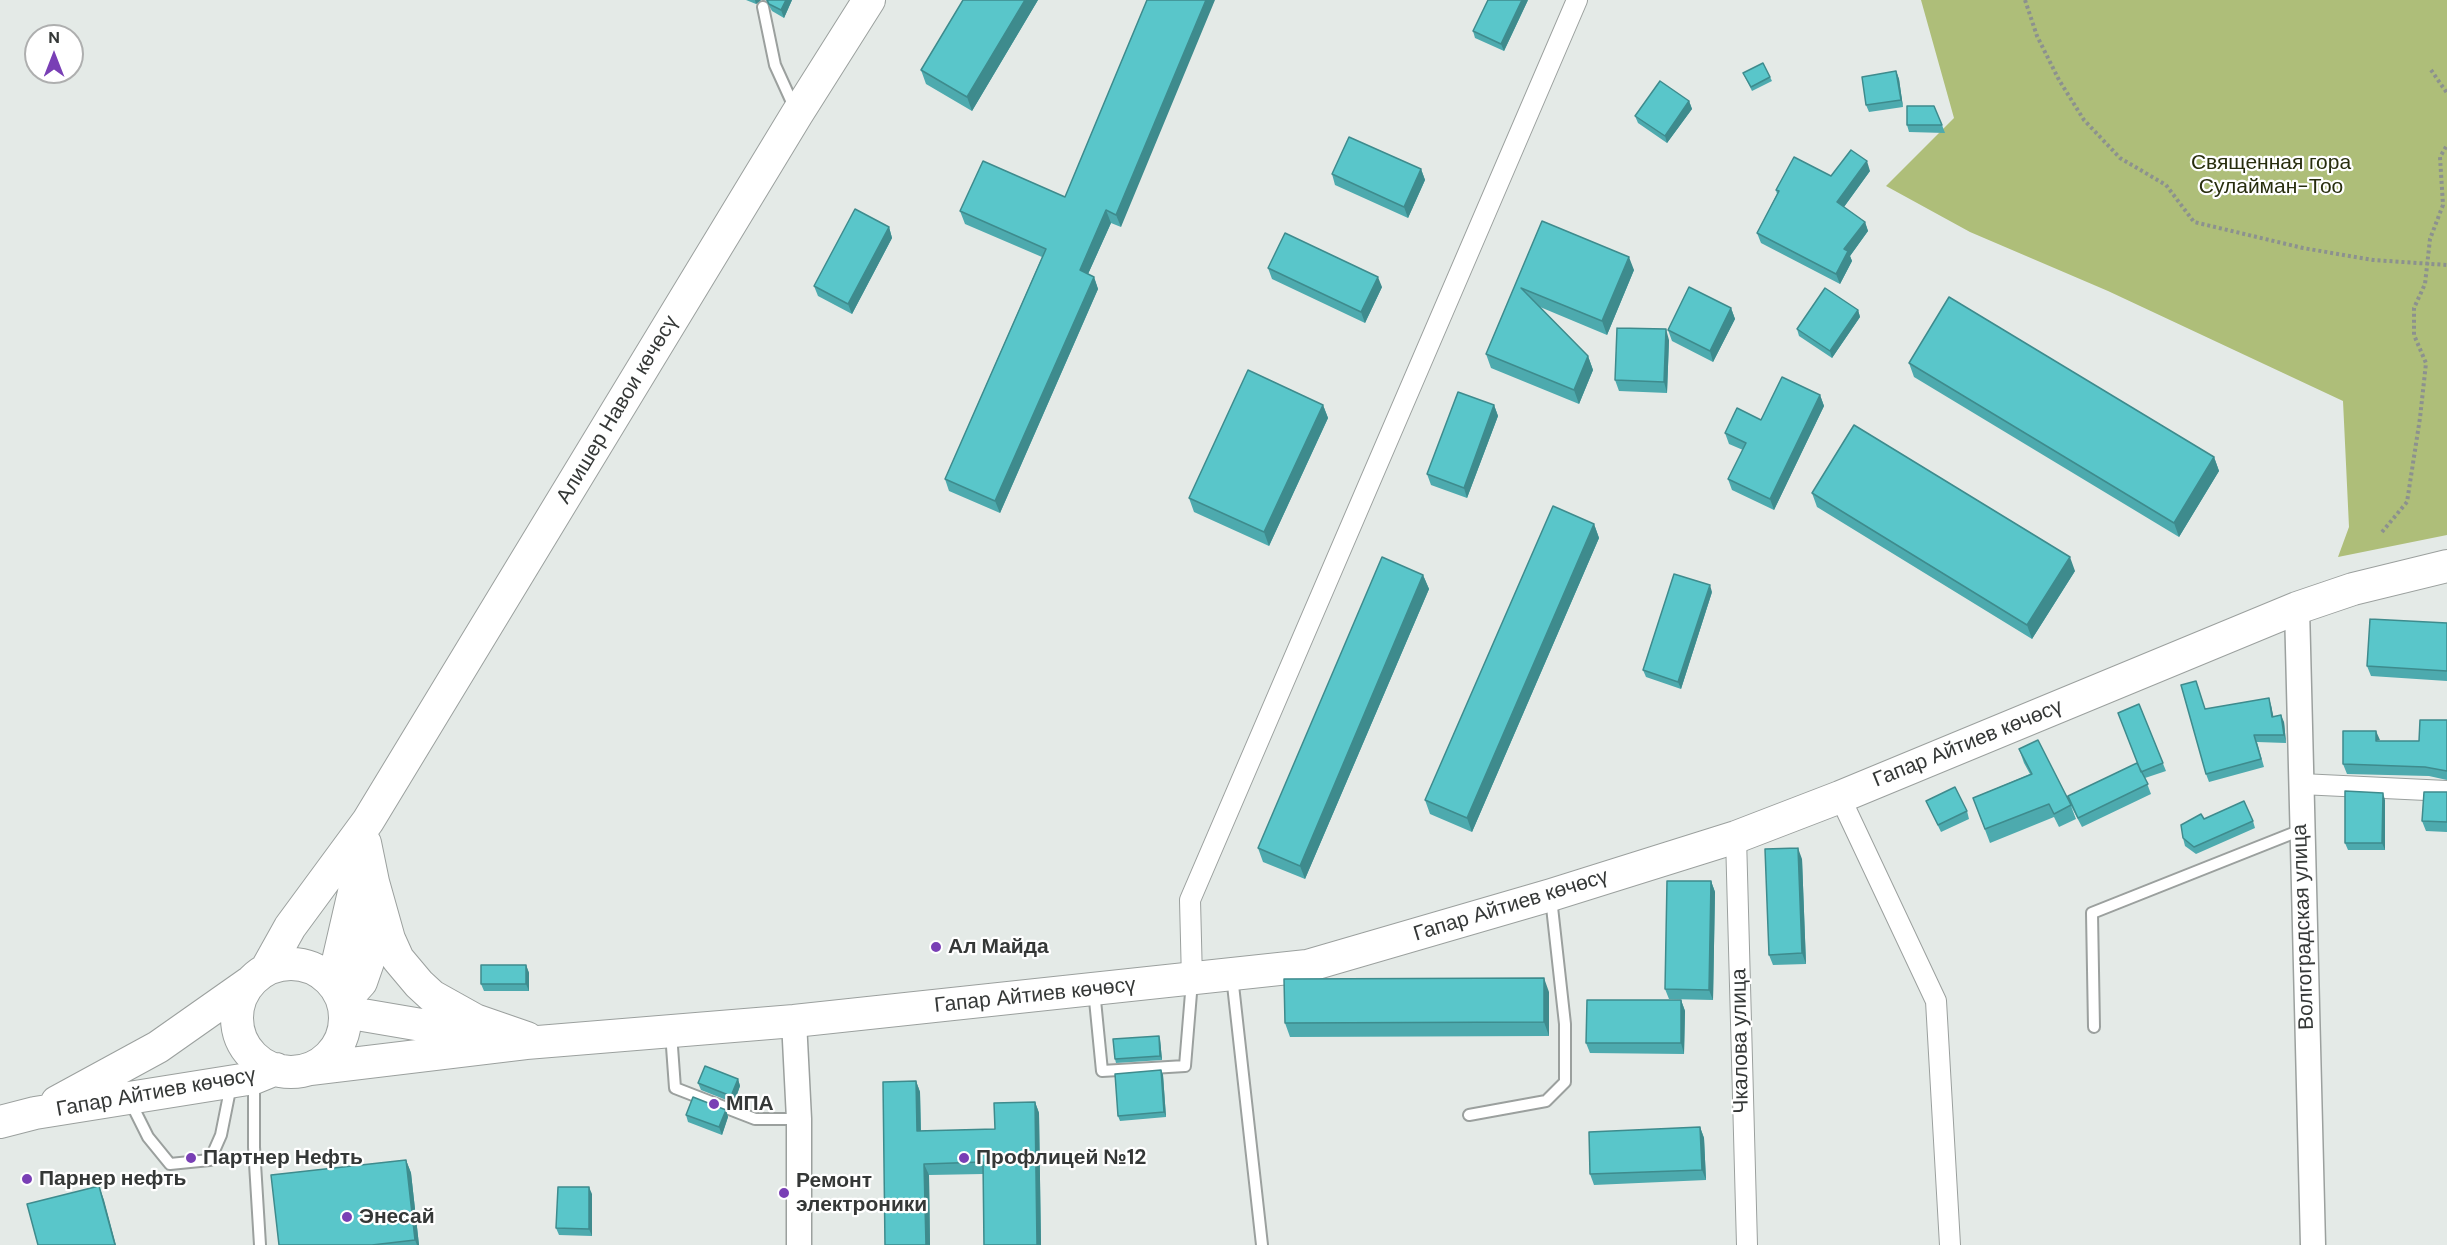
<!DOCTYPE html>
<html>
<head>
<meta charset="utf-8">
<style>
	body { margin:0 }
	#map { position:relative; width:2447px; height:1245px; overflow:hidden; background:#e4eae7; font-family:"DM Sans",sans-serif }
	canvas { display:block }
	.north { position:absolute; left:24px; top:24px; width:60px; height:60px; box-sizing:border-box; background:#fff; border:2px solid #aeafaf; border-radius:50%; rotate:0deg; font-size:16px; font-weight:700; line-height:24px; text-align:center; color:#353837 }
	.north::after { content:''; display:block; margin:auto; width:21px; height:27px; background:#793fb5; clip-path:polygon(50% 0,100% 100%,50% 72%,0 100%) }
</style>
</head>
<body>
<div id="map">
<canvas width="2447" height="1245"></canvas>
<div class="north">N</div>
</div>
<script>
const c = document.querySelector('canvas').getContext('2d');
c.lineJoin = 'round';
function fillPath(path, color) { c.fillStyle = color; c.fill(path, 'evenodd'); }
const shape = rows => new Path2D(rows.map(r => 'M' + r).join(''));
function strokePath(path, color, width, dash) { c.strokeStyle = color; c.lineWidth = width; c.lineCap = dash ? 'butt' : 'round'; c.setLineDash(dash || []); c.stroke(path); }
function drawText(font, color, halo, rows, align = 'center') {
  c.font = font + ' "DM Sans",sans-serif'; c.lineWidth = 4.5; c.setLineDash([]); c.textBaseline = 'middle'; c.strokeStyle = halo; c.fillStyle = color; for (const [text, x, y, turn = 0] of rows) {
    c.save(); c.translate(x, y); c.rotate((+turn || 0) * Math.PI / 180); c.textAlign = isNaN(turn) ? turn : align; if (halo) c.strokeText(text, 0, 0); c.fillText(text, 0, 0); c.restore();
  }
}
fillPath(shape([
	[1921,0,2447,0,2447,535,2338,557,2349,527,2343,401,2108,291,1970,232,1886,186,1954,118]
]), '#aebe79');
const service = shape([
	[763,7,775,65,795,109],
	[1232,976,1262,1245],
	[1094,990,1102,1071,1185,1066,1192,981],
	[2094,1027,2092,913,2301,830],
	[671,1033,675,1088,755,1119,799,1119],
	[254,1082,254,1147,260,1245],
	[130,1101,148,1137,170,1164,210,1160,221,1135,231,1085],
	[1469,1115,1546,1101,1565,1082,1565,1024,1551,898]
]);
const minor = shape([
	[2301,784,2447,791],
	[1840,797,1936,1001,1950,1245],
	[1736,837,1747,1245],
	[1192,980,1190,900,1577,0]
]);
const tertiary = shape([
	[2297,608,2313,1245],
	[794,1021,799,1119,799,1245]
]);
const primary = shape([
	[373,882,389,939,398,959,419,984,432,996,475,1020,527,1038],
	'237 1018a54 54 0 1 1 108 0a54 54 0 1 1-108 0Z',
	[266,970,290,927,368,821,797,114,869,0],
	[333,983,360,866],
	[343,1002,361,982,369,959,373,882,365,843],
	[345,1012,486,1036],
	[310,1069,526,1043,794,1021,1307,966,1551,895,1736,837,1840,797,2297,608,2353,589,2447,566],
	[57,1102,158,1047,249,983],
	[0,1122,35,1113,254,1078,276,1069]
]);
strokePath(service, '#9ba09e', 14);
strokePath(minor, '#9ba09e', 22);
strokePath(tertiary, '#9ba09e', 27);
strokePath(primary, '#9ba09e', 34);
strokePath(shape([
	[2025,0,2037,36,2059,80,2084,120,2120,158,2166,185,2194,222,2303,248,2373,260,2447,265],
	[2431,70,2447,93],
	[2382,532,2407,502,2420,418,2426,363,2414,335,2414,308,2425,284,2430,239,2443,205,2440,157,2447,145]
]), '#8c918f', 4, [3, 3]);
strokePath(service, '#fff', 10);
strokePath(minor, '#fff', 20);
strokePath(tertiary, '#fff', 24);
strokePath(primary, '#fff', 32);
fillPath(shape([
	[746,0,761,0,756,4],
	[764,0,792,0,784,18,772,11,766,0],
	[963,0,1038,0,972,111,926,84,921,70],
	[1147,0,1121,227,1111,223,1088,274,1094,277,1098,289,1000,513,949,491,945,479,1042,257,965,224,960,211,1065,197],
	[1528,0,1504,51,1475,38,1473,31],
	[1896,71,1899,79,1903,107,1869,112,1866,105],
	[1743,73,1770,77,1772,81,1752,91],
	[1689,101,1692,109,1667,143,1638,123,1635,116],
	[1907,125,1942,125,1945,133,1909,132],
	[1421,169,1425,180,1408,218,1335,185,1332,174],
	[1870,171,1844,207,1865,222,1868,231,1850,256,1852,261,1840,284,1761,243,1757,233,1777,194,1776,190,1831,176],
	[1542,221,1634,270,1607,335,1540,307,1588,356,1593,370,1579,404,1491,368,1486,354],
	[889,227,892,238,852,314,818,296,814,286],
	[1268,268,1382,287,1365,323,1272,279],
	[1731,308,1735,319,1713,362,1672,341,1668,330],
	[1858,310,1860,317,1832,358,1799,336,1797,329],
	[1669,340,1667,393,1619,391,1615,380],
	[1909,363,2214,457,2219,471,2179,537,1914,377],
	[1820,395,1824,406,1774,510,1732,490,1728,479,1743,450,1729,444,1725,433,1761,420],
	[1323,405,1328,418,1269,546,1194,512,1189,498],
	[1494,405,1498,416,1467,498,1431,485,1427,474],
	[1812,493,2075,571,2032,639,1817,507],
	[1594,524,1599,538,1472,832,1430,814,1425,800],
	[1423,575,1429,589,1305,879,1263,862,1258,848],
	[1712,592,1681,689,1646,677,1643,670],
	[2447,623,2447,681,2371,676,2367,666],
	[2196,681,2205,709,2271,705,2273,716,2284,722,2286,743,2257,742,2264,767,2209,782,2206,774],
	[2139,704,2166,771,2145,778,2151,794,2082,827,2071,806,2076,819,2059,827,2054,817,1990,843,1973,798,2030,774,2024,763,2019,749,2071,805,2068,796,2140,768],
	[2447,720,2447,780,2429,776,2347,774,2343,764,2380,741,2419,741],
	[2447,792,2447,832,2426,831,2422,821],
	[2385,800,2385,850,2348,850,2345,843],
	[1926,801,1967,811,1969,819,1941,832],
	[2204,819,2253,821,2255,828,2196,854,2185,846,2183,838],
	[1802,859,1806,964,1773,965,1769,955],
	[1711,881,1715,892,1713,1000,1669,999,1665,989],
	[526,965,529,973,529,991,484,991,481,984],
	[1549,992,1549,1036,1290,1037,1285,1023],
	[1681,1000,1685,1011,1684,1054,1590,1053,1586,1043],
	[1160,1039,1162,1060,1116,1063,1115,1059],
	[1161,1070,1163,1075,1166,1117,1120,1121,1118,1116],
	[738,1079,740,1086,734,1103,701,1090,698,1083],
	[916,1081,920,1092,921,1131,995,1129,1035,1102,1039,1113,1041,1245,984,1245,983,1174,929,1175,930,1245,885,1245],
	[726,1110,728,1117,722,1135,688,1122,686,1115],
	[1700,1127,1704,1138,1706,1180,1594,1185,1590,1174],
	[406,1160,411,1173,419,1245,279,1245],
	[592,1194,592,1236,559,1235,556,1228]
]), '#4daaae');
fillPath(shape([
	[755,0,761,0,756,4],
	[786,0,792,0,784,18,781,10],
	[1025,0,1038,0,972,111,967,97],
	[1206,0,1215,0,1121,227,1116,215],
	[1522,0,1528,0,1504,51,1501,44],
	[1896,71,1899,79,1903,107,1901,100],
	[1689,101,1692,109,1667,143,1665,136],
	[1867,161,1870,171,1841,211,1837,202],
	[1421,169,1425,180,1408,218,1404,207],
	[1106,210,1111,223,1084,283,1080,270],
	[1865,222,1868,231,1850,256,1852,261,1840,284,1836,274,1844,249],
	[889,227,892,238,852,314,848,304],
	[1629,257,1634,270,1607,335,1602,321],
	[1094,277,1098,289,1000,513,995,501],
	[1378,277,1382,287,1365,323,1361,312],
	[1731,308,1735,319,1713,362,1710,351],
	[1858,310,1860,317,1832,358,1830,351],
	[1666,329,1669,340,1667,393,1664,382],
	[1588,356,1593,370,1579,404,1574,390],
	[1820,395,1824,406,1774,510,1770,499],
	[1323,405,1328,418,1269,546,1264,532],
	[1494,405,1498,416,1467,498,1464,488],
	[2214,457,2219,471,2179,537,2174,523],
	[1594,524,1599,538,1472,832,1467,818],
	[2070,557,2075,571,2032,639,2027,625],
	[1423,575,1429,589,1305,879,1300,866],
	[1710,585,1712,592,1681,689,1678,682],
	[2269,698,2271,705,2275,724,2272,717],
	[2281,715,2284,722,2286,743,2284,735],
	[2376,731,2380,740,2376,741],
	[2383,793,2385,800,2385,850,2382,843],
	[1798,848,1802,859,1806,964,1802,953],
	[1711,881,1715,892,1713,1000,1709,990],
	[526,965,529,973,529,991,526,984],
	[1544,978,1549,992,1549,1036,1544,1022],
	[1681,1000,1685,1011,1684,1054,1681,1043],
	[1159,1036,1160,1039,1162,1060,1160,1056],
	[1161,1070,1163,1075,1166,1117,1164,1112],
	[738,1079,740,1086,734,1103,731,1096],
	[916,1081,920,1092,921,1142,917,1131],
	[1035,1102,1039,1113,1041,1245,1037,1245],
	[726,1110,728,1117,722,1135,719,1127],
	[1700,1127,1704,1138,1706,1180,1702,1170],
	[406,1160,411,1173,419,1245,417,1245,415,1240],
	[924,1164,929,1175,930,1245,926,1245],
	[99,1186,104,1200,116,1245,115,1245],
	[589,1187,592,1194,592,1236,589,1229]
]), '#3e8b8d');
const building = shape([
	[767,0,786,0,781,10,769,4,767,0],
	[963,0,1025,0,967,97,921,70,963,0],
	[1147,0,1206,0,1116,215,1106,210,1080,270,1094,277,995,501,945,479,1046,249,960,211,983,161,1065,197,1147,0],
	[1488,0,1522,0,1501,44,1473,31,1488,0],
	[1763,63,1770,77,1751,87,1743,73,1763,63],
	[1896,71,1901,100,1866,105,1862,77,1896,71],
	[1660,81,1689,101,1665,136,1635,116,1660,81],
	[1907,106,1934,106,1942,125,1907,125,1907,106],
	[1349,137,1421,169,1404,207,1332,174,1349,137],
	[1851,150,1867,161,1837,202,1865,222,1844,249,1848,251,1836,274,1757,233,1779,191,1776,190,1794,157,1831,176,1851,150],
	[855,209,889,227,848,304,814,286,855,209],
	[1542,221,1629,257,1602,321,1521,288,1588,356,1574,390,1486,354,1542,221],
	[1285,233,1378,277,1361,312,1268,268,1285,233],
	[1689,287,1731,308,1710,351,1668,330,1689,287],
	[1825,288,1858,310,1830,351,1797,329,1825,288],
	[1949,297,2214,457,2174,523,1909,363,1949,297],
	[1617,328,1666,329,1664,382,1615,380,1617,328],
	[1248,370,1323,405,1264,532,1189,498,1248,370],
	[1782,377,1820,395,1770,499,1728,479,1746,443,1725,433,1737,408,1761,420,1782,377],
	[1458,392,1494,405,1464,488,1427,474,1458,392],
	[1854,425,2070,557,2027,625,1812,493,1854,425],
	[1553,506,1594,524,1467,818,1425,800,1553,506],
	[1382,557,1423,575,1300,866,1258,848,1382,557],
	[1674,574,1710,585,1678,682,1643,670,1674,574],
	[2370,619,2447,623,2447,671,2367,666,2370,619],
	[2196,681,2205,709,2269,698,2272,717,2281,715,2284,735,2254,735,2261,759,2206,774,2181,685,2196,681],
	[2139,704,2163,763,2141,772,2118,713,2139,704],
	[2420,720,2447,720,2447,771,2425,767,2343,764,2343,731,2376,731,2376,741,2419,741,2420,720],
	[2038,740,2071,805,2054,814,2049,804,1985,829,1973,798,2032,774,2019,749,2038,740],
	[2137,763,2148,784,2078,818,2068,796,2137,763],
	[1955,787,1967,811,1938,825,1926,801,1955,787],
	[2345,791,2383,793,2382,843,2345,843,2345,791],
	[2424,792,2447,792,2447,822,2422,821,2424,792],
	[2244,801,2253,821,2194,847,2183,838,2181,825,2201,814,2204,819,2244,801],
	[1798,848,1802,953,1769,955,1765,849,1798,848],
	[1667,881,1711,881,1709,990,1665,989,1667,881],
	[481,965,526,965,526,984,481,984,481,965],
	[1544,978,1544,1022,1285,1023,1284,979,1544,978],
	[1587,1000,1681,1000,1681,1043,1586,1043,1587,1000],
	[1159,1036,1160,1056,1115,1059,1113,1039,1159,1036],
	[705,1066,738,1079,731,1096,698,1083,705,1066],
	[1161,1070,1164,1112,1118,1116,1115,1074,1161,1070],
	[916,1081,917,1131,995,1129,994,1103,1035,1102,1037,1245,984,1245,983,1162,924,1164,926,1245,885,1245,883,1082,916,1081],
	[693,1097,726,1110,719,1127,686,1115,693,1097],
	[1700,1127,1702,1170,1590,1174,1589,1132,1700,1127],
	[406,1160,415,1240,372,1245,279,1245,271,1175,406,1160],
	[99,1186,115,1245,38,1245,27,1204,99,1186],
	[558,1187,589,1187,589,1229,556,1228,558,1187]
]);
fillPath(building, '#59c6ca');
strokePath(building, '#3e8b8d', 1.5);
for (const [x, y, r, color] of [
	[936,947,6,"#793fb5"],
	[714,1104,6,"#793fb5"],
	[191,1158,6,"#793fb5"],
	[964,1158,6,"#793fb5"],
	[27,1179,6,"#793fb5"],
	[784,1193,6,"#793fb5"],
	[347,1217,6,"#793fb5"]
]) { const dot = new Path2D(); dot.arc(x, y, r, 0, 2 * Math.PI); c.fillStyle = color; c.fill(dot); strokePath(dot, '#fff', 2); }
drawText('21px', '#282e0e', '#fff', [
	["Священная гора",2271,163],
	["Сулайман-Тоо",2271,187]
]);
drawText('21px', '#353837', '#fff', [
	["Алишер Навои көчөсү",618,410,-59],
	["Гапар Айтиев көчөсү",1968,744,-22],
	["Гапар Айтиев көчөсү",1511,906,-17],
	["Волгоградская улица",2304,927,-92],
	["Гапар Айтиев көчөсү",1035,996,-6],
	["Чкалова улица",1741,1041,-91],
	["Гапар Айтиев көчөсү",156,1093,-10]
]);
drawText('bold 21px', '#353837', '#fff', [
	["Ал Майда",948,947],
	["МПА",726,1104],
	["Партнер Нефть",203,1158],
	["Профлицей №12",976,1158],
	["Парнер нефть",39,1179],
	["Ремонт",796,1181],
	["электроники",796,1205],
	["Энесай",359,1217]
], 'left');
</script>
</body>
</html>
